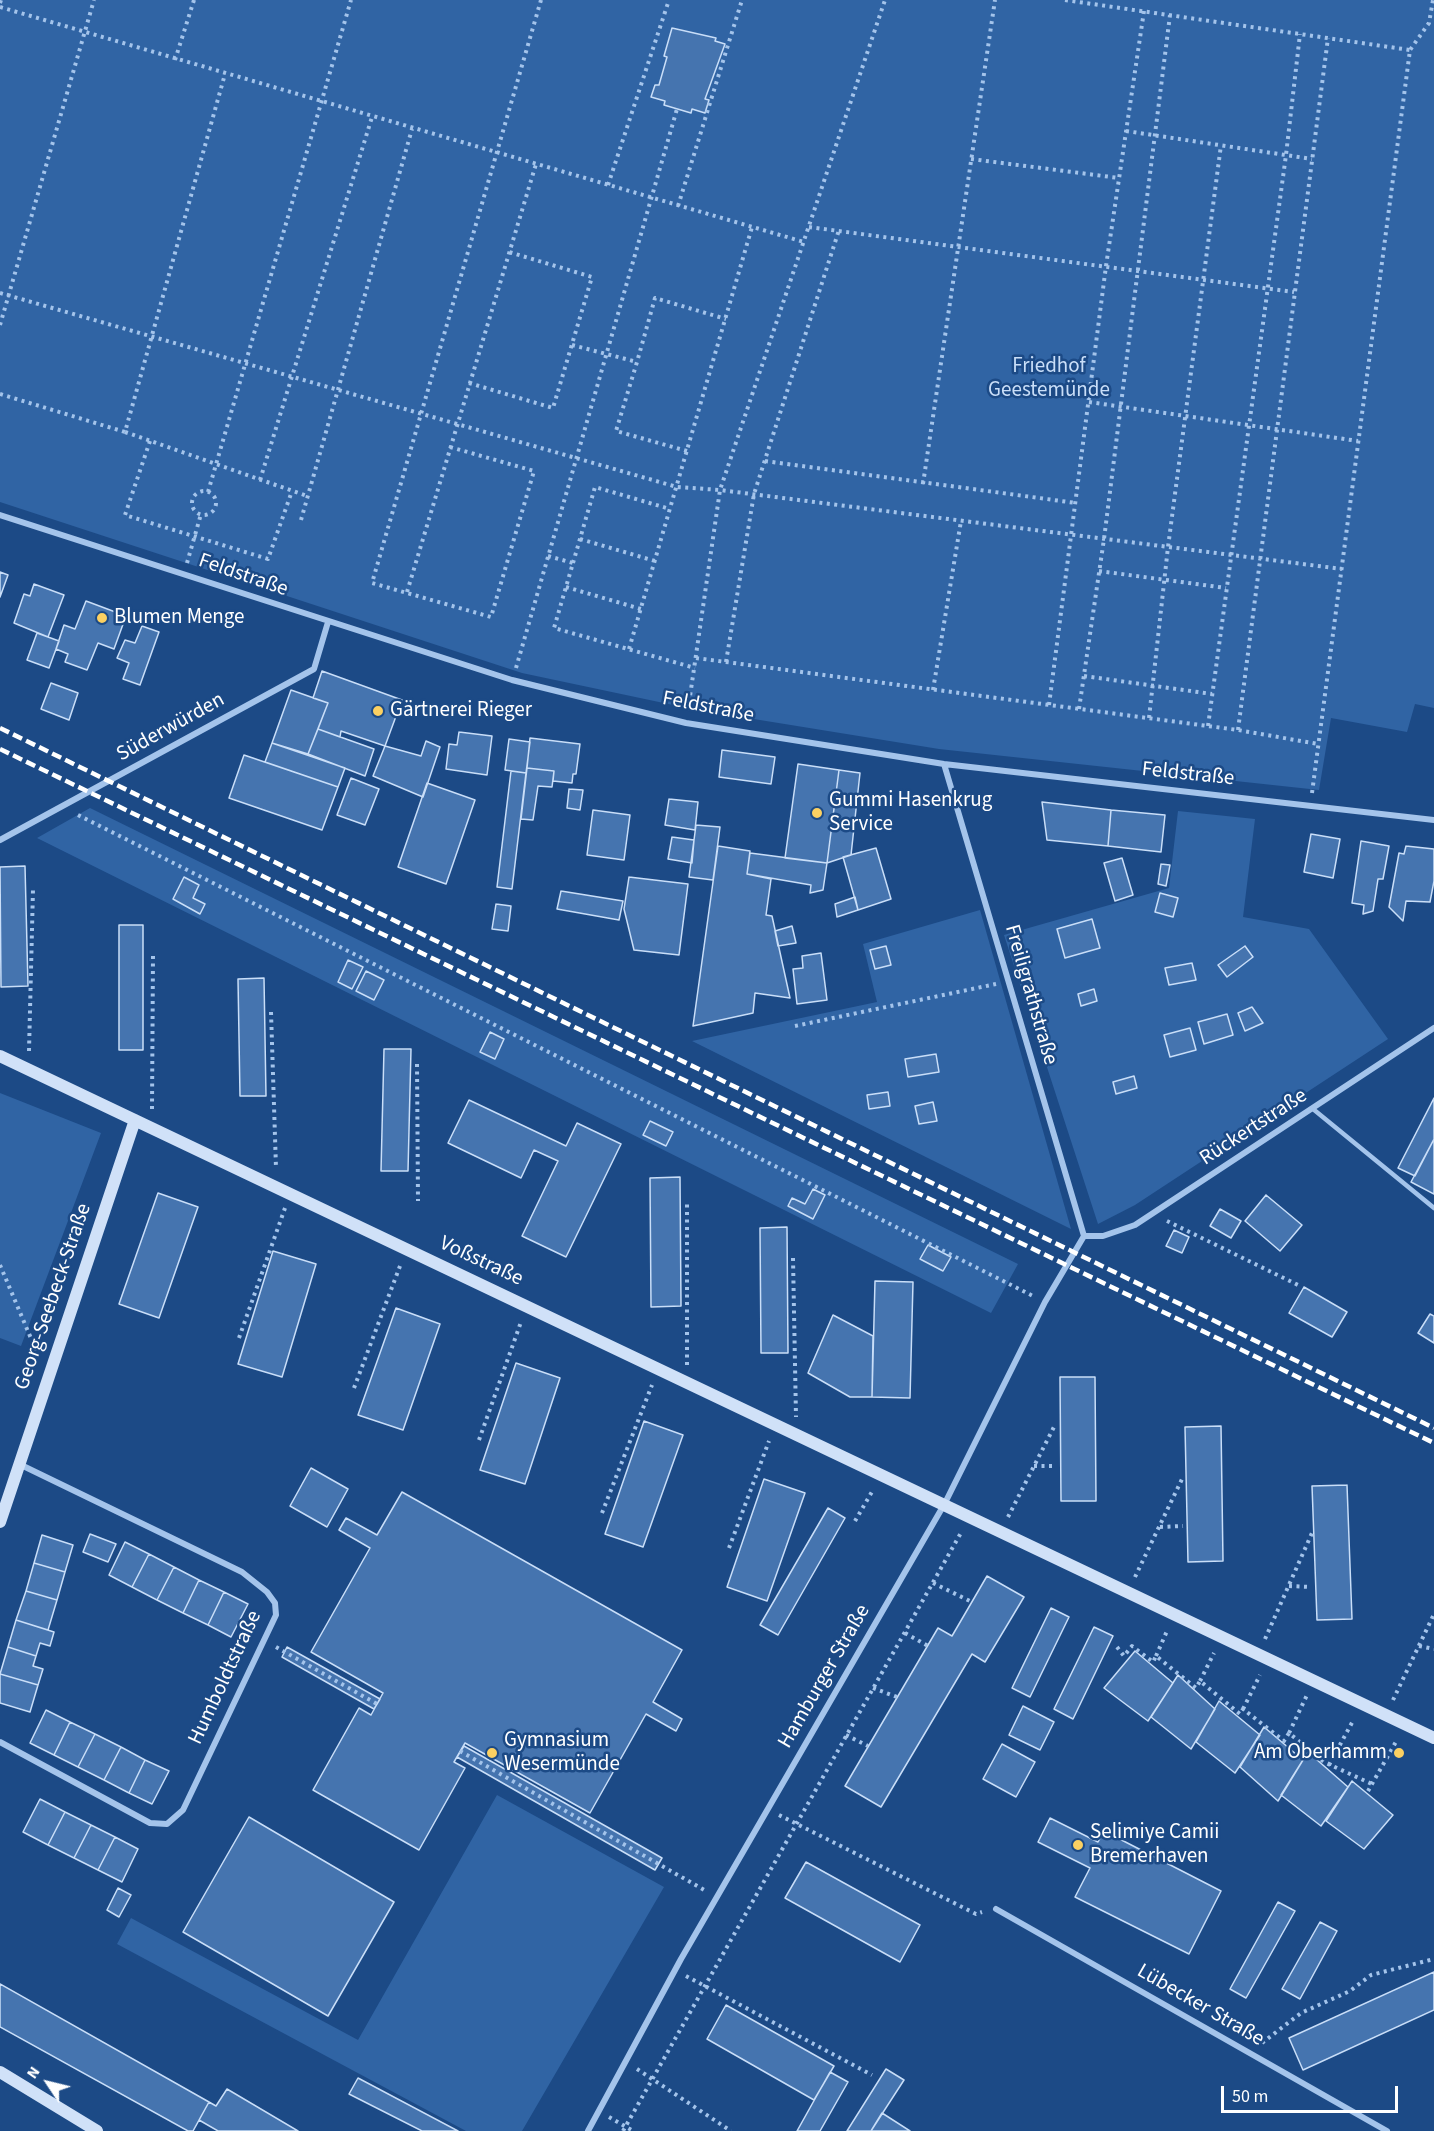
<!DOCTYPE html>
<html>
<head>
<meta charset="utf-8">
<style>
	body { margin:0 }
	#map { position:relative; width:1434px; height:2131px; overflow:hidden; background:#1c4a86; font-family:"Source Sans 3",sans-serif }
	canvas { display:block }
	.north { position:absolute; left:18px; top:2053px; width:60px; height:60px; -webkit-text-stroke:4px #1c4a86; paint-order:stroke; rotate:305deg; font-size:16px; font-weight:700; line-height:24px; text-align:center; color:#fff }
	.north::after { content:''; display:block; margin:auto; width:21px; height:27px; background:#fff; clip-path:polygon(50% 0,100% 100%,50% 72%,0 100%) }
	.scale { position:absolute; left:1221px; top:2086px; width:177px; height:27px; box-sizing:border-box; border:3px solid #fff; border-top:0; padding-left:8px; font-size:18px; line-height:21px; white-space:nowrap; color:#fff; -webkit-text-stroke:4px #1c4a86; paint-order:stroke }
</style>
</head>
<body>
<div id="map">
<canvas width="1434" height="2131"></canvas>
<div class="north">N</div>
<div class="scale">50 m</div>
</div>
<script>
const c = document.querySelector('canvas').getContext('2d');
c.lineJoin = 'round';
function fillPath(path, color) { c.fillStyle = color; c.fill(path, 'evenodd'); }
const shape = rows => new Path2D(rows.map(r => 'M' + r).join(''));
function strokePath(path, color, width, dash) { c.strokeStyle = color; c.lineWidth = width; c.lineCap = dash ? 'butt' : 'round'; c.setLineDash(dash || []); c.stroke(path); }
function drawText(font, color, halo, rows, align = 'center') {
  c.font = font + ' "Source Sans 3",sans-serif'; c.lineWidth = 5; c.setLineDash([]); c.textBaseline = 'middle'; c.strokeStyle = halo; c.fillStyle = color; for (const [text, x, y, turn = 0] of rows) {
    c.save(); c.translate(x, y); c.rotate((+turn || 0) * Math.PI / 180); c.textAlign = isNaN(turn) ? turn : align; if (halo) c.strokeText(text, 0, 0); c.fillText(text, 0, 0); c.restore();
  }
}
fillPath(shape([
	[0,0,1434,0,1434,708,1415,704,1407,732,1331,718,1319,790,939,749,692,709,522,673,0,502],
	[90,808,1018,1264,991,1313,37,838],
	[1178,811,1255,819,1243,917,1309,929,1388,1039,1135,1205,1098,1224,1004,935,1169,888],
	[980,910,1071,1229,692,1041,877,1002,863,944],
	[0,1093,101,1133,21,1346,0,1338],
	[497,1795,664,1887,522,2131,466,2131,117,1944,131,1918,358,2040]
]), '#3064a4');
const building = shape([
	[672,28,716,38,715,41,725,44,705,99,709,100,705,113,692,109,691,113,664,105,665,101,651,97,655,85,659,85,667,57,664,56,672,28],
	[0,572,8,575,0,597,0,572],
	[34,584,64,595,48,637,14,623,24,594,30,596,34,584],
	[86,601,126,616,114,649,98,643,87,670,65,662,68,654,56,649,64,625,75,629,86,601],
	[142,626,159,632,140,685,123,679,129,663,117,658,125,640,135,643,142,626],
	[37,633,59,641,49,668,27,660,37,633],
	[322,671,402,700,385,746,341,731,340,737,318,729,328,703,313,698,322,671],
	[51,683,78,693,69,720,41,709,51,683],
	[291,690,328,703,308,754,272,743,291,690],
	[318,729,374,749,365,776,308,754,318,729],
	[459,732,492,736,487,775,446,769,449,744,457,745,459,732],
	[530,738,580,744,576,774,573,774,572,783,553,781,554,771,527,768,530,738],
	[509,739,530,742,526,773,505,770,509,739],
	[426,741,440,747,423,797,373,776,385,746,421,756,426,741],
	[272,743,345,768,338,787,265,762,272,743],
	[722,750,775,757,771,784,719,777,722,750],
	[244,755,338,787,322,830,229,798,244,755],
	[798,764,839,770,827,863,785,858,798,764],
	[527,768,554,771,552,787,538,786,533,820,521,819,527,768],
	[839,770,860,773,851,855,827,863,839,770],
	[511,771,526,773,512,889,497,887,511,771],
	[351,778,379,789,365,825,337,815,351,778],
	[427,783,475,800,446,884,398,867,427,783],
	[569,789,583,790,580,810,567,808,569,789],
	[669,799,698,802,695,830,665,825,669,799],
	[1042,802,1111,810,1108,846,1047,840,1042,802],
	[593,810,630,815,624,860,587,855,593,810],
	[1111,810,1165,815,1161,852,1108,846,1111,810],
	[696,825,720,827,713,880,689,877,696,825],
	[1311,834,1340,839,1333,878,1304,872,1311,834],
	[672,837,694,840,692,863,668,859,672,837],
	[1361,841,1389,846,1383,879,1378,879,1373,911,1363,914,1364,905,1352,903,1361,841],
	[718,846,750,851,747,874,771,879,766,915,772,916,790,998,755,993,753,1013,693,1026,718,846],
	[1406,846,1434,849,1434,881,1430,902,1406,901,1403,921,1389,907,1399,853,1404,854,1406,846],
	[876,848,891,899,858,910,843,857,876,848],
	[750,853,827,863,823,890,810,893,811,885,747,874,750,853],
	[1122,858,1133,895,1115,901,1104,863,1122,858],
	[1161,864,1170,865,1166,886,1158,884,1161,864],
	[25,866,28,986,1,987,0,867,25,866],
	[184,877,199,885,193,898,205,904,200,914,173,899,184,877],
	[629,877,688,884,679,955,634,950,624,909,629,877],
	[561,891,623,901,619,920,557,909,561,891],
	[1160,893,1178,898,1173,917,1155,912,1160,893],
	[855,897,858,910,837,917,835,904,855,897],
	[496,904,511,906,508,931,492,929,496,904],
	[1092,919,1100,948,1065,958,1057,929,1092,919],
	[119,925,143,925,143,1050,119,1050,119,925],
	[792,926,796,943,778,946,775,931,792,926],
	[886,946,891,965,875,969,870,950,886,946],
	[1245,946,1253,957,1227,977,1218,965,1245,946],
	[821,953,827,1000,797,1004,793,969,803,968,802,956,821,953],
	[348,960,363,967,352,989,338,982,348,960],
	[1192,963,1196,980,1169,985,1165,968,1192,963],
	[366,971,384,980,374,1000,356,991,366,971],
	[264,978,266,1096,240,1096,238,979,264,978],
	[1094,989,1097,1001,1081,1006,1078,994,1094,989],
	[1252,1007,1263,1023,1245,1031,1238,1013,1252,1007],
	[1227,1014,1233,1035,1204,1044,1198,1022,1227,1014],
	[1190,1028,1196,1050,1170,1057,1164,1035,1190,1028],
	[490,1032,504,1039,495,1059,480,1052,490,1032],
	[384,1049,411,1049,408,1171,381,1171,384,1049],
	[936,1054,939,1072,908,1077,905,1059,936,1054],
	[1134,1076,1137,1088,1116,1094,1113,1082,1134,1076],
	[888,1092,890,1106,869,1109,867,1095,888,1092],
	[1434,1098,1434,1139,1415,1176,1398,1168,1434,1098],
	[469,1100,566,1146,577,1123,621,1144,566,1257,522,1236,558,1161,534,1150,521,1178,448,1143,469,1100],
	[933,1102,937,1121,919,1124,915,1106,933,1102],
	[650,1121,673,1132,666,1146,643,1135,650,1121],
	[1434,1139,1434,1194,1411,1182,1434,1139],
	[680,1177,681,1306,651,1307,650,1178,680,1177],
	[813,1189,825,1195,813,1219,788,1206,792,1198,805,1204,813,1189],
	[158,1193,198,1207,159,1318,119,1304,158,1193],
	[1266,1195,1302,1225,1280,1251,1245,1221,1266,1195],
	[1220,1209,1241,1221,1231,1238,1210,1226,1220,1209],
	[787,1227,788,1353,761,1353,760,1228,787,1227],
	[1174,1230,1189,1237,1182,1253,1166,1246,1174,1230],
	[928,1245,951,1257,943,1271,920,1259,928,1245],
	[273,1251,316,1264,282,1377,238,1364,273,1251],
	[875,1281,913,1282,910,1398,872,1397,875,1281],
	[1304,1287,1347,1312,1332,1337,1289,1313,1304,1287],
	[396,1308,440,1324,403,1430,358,1415,396,1308],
	[1430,1314,1434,1316,1434,1343,1418,1333,1430,1314],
	[833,1315,873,1336,872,1397,850,1397,808,1373,833,1315],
	[516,1363,560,1378,525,1484,480,1470,516,1363],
	[1060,1377,1095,1377,1096,1501,1061,1501,1060,1377],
	[644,1421,683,1435,643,1547,605,1534,644,1421],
	[1221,1426,1223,1561,1188,1562,1185,1427,1221,1426],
	[311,1468,348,1489,327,1527,290,1506,311,1468],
	[764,1479,805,1493,767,1601,727,1587,764,1479],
	[1347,1485,1352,1619,1317,1620,1312,1486,1347,1485],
	[402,1492,682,1650,653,1702,682,1719,676,1731,646,1714,590,1813,465,1743,454,1762,465,1768,419,1850,313,1790,359,1708,371,1715,383,1693,311,1652,370,1548,339,1530,346,1518,377,1535,402,1492],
	[828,1508,845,1518,778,1635,760,1625,828,1508],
	[90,1534,116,1544,108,1562,83,1552,90,1534],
	[42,1535,73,1545,65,1572,34,1563,42,1535],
	[125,1542,149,1554,132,1587,109,1575,125,1542],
	[149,1554,174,1567,157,1600,132,1587,149,1554],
	[34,1563,65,1572,57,1600,26,1591,34,1563],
	[174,1567,199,1580,183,1613,157,1600,174,1567],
	[987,1576,1024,1597,985,1662,972,1654,881,1807,845,1786,938,1628,952,1636,987,1576],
	[199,1580,224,1592,208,1625,183,1613,199,1580],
	[26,1591,57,1600,48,1630,16,1620,26,1591],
	[224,1592,248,1604,231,1637,208,1625,224,1592],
	[1051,1608,1069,1617,1030,1697,1012,1688,1051,1608],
	[16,1620,54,1632,50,1646,40,1643,36,1656,8,1647,16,1620],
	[1094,1627,1113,1636,1073,1719,1054,1709,1094,1627],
	[8,1647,36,1656,33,1666,43,1669,38,1685,0,1674,8,1647],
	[287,1647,380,1699,374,1709,282,1657,287,1647],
	[1135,1651,1173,1683,1148,1721,1104,1688,1135,1651],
	[0,1674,38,1685,30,1712,0,1703,0,1674],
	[1178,1675,1215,1709,1191,1749,1151,1717,1178,1675],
	[1219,1701,1260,1735,1235,1773,1196,1742,1219,1701],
	[1023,1706,1054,1722,1040,1750,1009,1735,1023,1706],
	[46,1710,70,1722,54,1755,30,1743,46,1710],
	[70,1722,95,1734,78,1767,54,1755,70,1722],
	[1264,1727,1303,1760,1278,1801,1240,1767,1264,1727],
	[95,1734,121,1747,104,1780,78,1767,95,1734],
	[1002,1744,1035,1762,1016,1797,983,1779,1002,1744],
	[464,1746,662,1858,655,1870,457,1757,464,1746],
	[121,1747,145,1760,129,1793,104,1780,121,1747],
	[1308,1752,1348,1787,1321,1826,1281,1795,1308,1752],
	[145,1760,169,1771,152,1804,129,1793,145,1760],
	[1352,1781,1393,1815,1364,1849,1326,1821,1352,1781],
	[40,1799,65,1812,48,1845,23,1832,40,1799],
	[65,1812,91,1825,74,1858,48,1845,65,1812],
	[249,1817,394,1902,328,2016,183,1932,249,1817],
	[1050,1818,1098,1842,1104,1831,1221,1891,1189,1954,1075,1897,1090,1868,1038,1842,1050,1818],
	[91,1825,115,1837,98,1870,74,1858,91,1825],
	[115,1837,138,1849,122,1882,98,1870,115,1837],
	[806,1862,920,1925,900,1962,785,1898,806,1862],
	[118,1888,131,1895,119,1917,107,1910,118,1888],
	[1278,1902,1295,1911,1246,1998,1230,1989,1278,1902],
	[1320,1922,1337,1931,1300,1999,1282,1989,1320,1922],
	[1434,1972,1434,2010,1303,2070,1289,2038,1434,1972],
	[0,1984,209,2102,193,2131,188,2131,0,2027,0,1984],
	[726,2005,834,2066,814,2100,707,2039,726,2005],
	[886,2069,904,2080,871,2131,847,2131,886,2069],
	[830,2072,848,2082,820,2131,797,2131,830,2072],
	[358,2078,458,2131,422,2131,349,2094,358,2078],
	[227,2089,298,2131,218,2131,199,2120,209,2102,216,2106,227,2089],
	[882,2113,910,2131,871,2131,882,2113]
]);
fillPath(building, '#4574af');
strokePath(building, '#c9def8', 1.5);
strokePath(shape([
	[1065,0,1410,50],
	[0,3,1,0],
	[0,7,804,242],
	[175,60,194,0],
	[1126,131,1312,159],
	[971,159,1119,178],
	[608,185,669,0],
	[678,206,742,0],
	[809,227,1294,292],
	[0,293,677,487,720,490,1342,569],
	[0,325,94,0],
	[572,345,637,362],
	[469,383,553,408,592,277,509,252],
	[0,394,125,432,225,74],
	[1089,402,1358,441],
	[125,432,307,496],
	[150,441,125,515,268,559,292,491],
	[450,447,534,471,491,617,372,583,541,0],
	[687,451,616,431,637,362,655,298,726,319],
	[765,461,1076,503],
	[260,480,372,117],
	[923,484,995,0],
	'192 503a12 12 0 1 1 24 0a12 12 0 1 1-24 0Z',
	[208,492,351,0],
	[301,520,412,129],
	[580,539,655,561],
	[548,556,573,563,554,628,695,668],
	[187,563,201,514],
	[573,563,595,487,670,509],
	[1099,571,1226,588],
	[566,587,641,609],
	[407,592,536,164],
	[629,649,752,227],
	[696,658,1238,730,1318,744],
	[726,662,754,494,839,230],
	[516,668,677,109],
	[1084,676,1212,694],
	[933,690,961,521],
	[1049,705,1106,266,1144,11],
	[1079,709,1104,539,1170,15],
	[688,710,720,490,885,0],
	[1149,718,1168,547,1221,145],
	[1208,726,1286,155,1300,34],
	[1238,730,1328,38],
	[1312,793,1410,50,1429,23,1433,0],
	[78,815,1033,1296],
	[271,1012,276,1168],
	[795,1026,996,984],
	[29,1051,33,889],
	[417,1064,418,1201],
	[152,1109,153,955],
	[1167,1221,1298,1285],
	[793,1258,796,1417],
	[0,1265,38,1355],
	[239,1338,285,1208],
	[687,1365,687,1201],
	[354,1388,400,1266],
	[479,1440,521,1322],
	[1034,1466,1055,1466],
	[602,1513,652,1385],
	[1008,1517,1055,1425],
	[855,1521,873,1490],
	[1160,1527,1183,1526],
	[729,1548,769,1441],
	[1135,1577,1183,1477],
	[933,1583,972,1602],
	[1289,1586,1311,1587],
	[905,1633,928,1646],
	[1265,1639,1312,1533],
	[1419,1646,1434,1649],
	[276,1647,377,1704],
	[1117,1647,1124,1656,1132,1646,1153,1662,1156,1656,1196,1688,1200,1681,1240,1714,1243,1709,1284,1741,1289,1733,1324,1762,1372,1784],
	[1156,1656,1167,1631],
	[1200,1681,1214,1653],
	[873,1688,897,1697],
	[1393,1700,1434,1614],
	[1243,1709,1260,1675],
	[1289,1733,1307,1695],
	[846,1735,868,1746],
	[460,1751,706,1891],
	[1329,1765,1354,1719],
	[1368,1791,1397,1740],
	[779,1815,976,1914,982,1912],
	[686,1976,872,2075],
	[1262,2043,1301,2013,1350,1991,1371,1975,1434,1959],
	[637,2069,731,2131],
	[609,2117,633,2131],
	[623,2131,962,1531]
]), '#a4c4eb', 4, [3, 4.5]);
strokePath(shape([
	[1313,1109,1434,1208]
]), '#a4c4eb', 4.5);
strokePath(shape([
	[0,515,512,680,686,723,944,764,1434,820],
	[944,764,1084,1236],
	[0,840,314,669,328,622],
	[1084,1236,1103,1236,1135,1225,1434,1028],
	[0,1742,150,1823,167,1824,183,1810,276,1615,275,1603,267,1592,242,1572,19,1464],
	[996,1909,1387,2131],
	[588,2131,681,1959,945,1503,1045,1302,1084,1236]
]), '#a4c4eb', 6);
strokePath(shape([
	[0,1056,1434,1738],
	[0,1522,135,1120],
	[0,2072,97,2131]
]), '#d0e1f8', 12);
strokePath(shape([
	[0,728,1434,1428],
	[0,749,1434,1443]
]), '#fff', 4.5, [10, 4.5]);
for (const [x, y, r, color] of [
	[102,618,6,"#fbd062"],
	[378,711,6,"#fbd062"],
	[817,813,6,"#fbd062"],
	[492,1753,6,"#fbd062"],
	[1399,1753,6,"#fbd062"],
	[1078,1845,6,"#fbd062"]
]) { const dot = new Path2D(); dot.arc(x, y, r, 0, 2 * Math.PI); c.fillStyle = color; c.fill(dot); strokePath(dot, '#1c4a86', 2); }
drawText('21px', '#c9def8', '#1c4a86', [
	["Friedhof",1049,367],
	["Geestemünde",1049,391]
]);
drawText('21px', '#fff', '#1c4a86', [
	["Feldstraße",243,576,19],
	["Feldstraße",708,708,11],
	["Süderwürden",171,728,-29],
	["Feldstraße",1188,775,6],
	["Freiligrathstraße",1030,995,74],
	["Rückertstraße",1254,1128,-33],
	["Voßstraße",481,1262,25],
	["Georg-Seebeck-Straße",54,1297,-71],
	["Hamburger Straße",825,1677,-60],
	["Humboldtstraße",226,1678,-65],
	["Lübecker Straße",1200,2006,30]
]);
drawText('21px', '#fff', '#1c4a86', [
	["Blumen Menge",114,618],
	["Gärtnerei Rieger",390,711],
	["Gummi Hasenkrug",829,801],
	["Service",829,825],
	["Gymnasium",504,1741],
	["Wesermünde",504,1765],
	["Am Oberhamm",1387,1753,"right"],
	["Selimiye Camii",1090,1833],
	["Bremerhaven",1090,1857]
], 'left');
</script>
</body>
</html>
